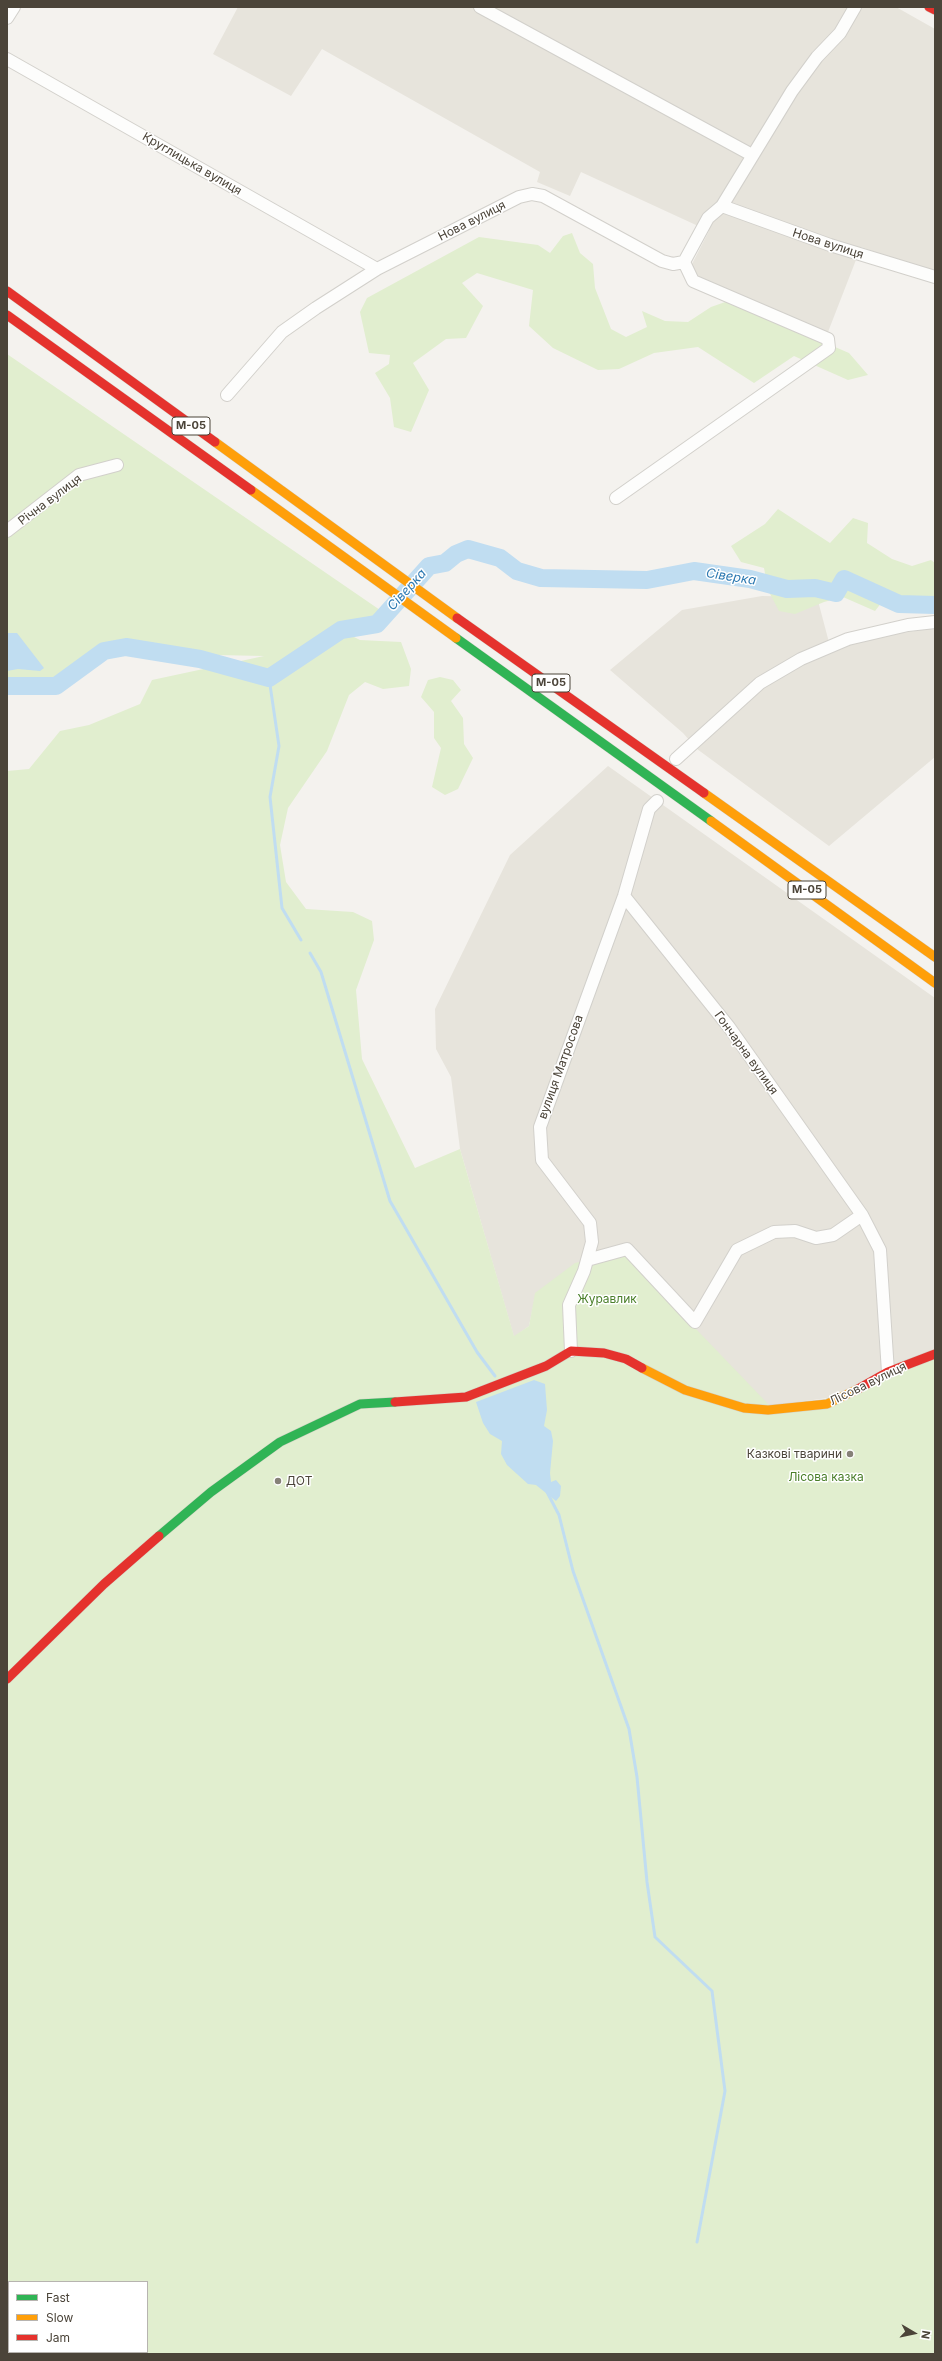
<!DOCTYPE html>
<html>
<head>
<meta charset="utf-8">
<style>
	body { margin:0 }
	#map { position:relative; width:942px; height:2361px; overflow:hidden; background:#f4f2ee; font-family:Inter,sans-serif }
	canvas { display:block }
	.frame { position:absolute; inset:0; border:8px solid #4b4439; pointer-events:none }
	.legend { position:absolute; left:8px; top:2281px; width:140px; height:72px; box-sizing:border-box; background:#fff; border:1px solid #b7b4b0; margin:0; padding:5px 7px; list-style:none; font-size:12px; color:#4b4439 }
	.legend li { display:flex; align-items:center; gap:8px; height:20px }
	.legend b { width:20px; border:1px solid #b7b4b0 }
	.north { position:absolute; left:894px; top:2313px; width:40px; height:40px; -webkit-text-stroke:3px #fff; paint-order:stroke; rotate:99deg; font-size:11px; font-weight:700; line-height:16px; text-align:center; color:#4b4439 }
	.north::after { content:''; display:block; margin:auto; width:14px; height:18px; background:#4b4439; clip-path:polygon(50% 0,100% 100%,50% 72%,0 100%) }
</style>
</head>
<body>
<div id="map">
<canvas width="942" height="2361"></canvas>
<div class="frame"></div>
<ul class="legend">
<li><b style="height:5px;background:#30b455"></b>Fast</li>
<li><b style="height:5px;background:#ff9f0a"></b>Slow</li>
<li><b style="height:5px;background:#e5322d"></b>Jam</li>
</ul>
<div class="north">N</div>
</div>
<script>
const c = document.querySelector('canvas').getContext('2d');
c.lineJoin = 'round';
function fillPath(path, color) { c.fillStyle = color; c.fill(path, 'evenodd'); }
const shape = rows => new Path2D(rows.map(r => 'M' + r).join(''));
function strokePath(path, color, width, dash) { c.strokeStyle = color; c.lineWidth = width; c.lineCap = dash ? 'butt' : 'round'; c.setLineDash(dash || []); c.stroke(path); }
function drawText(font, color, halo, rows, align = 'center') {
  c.font = font + ' Inter,sans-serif'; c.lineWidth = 3; c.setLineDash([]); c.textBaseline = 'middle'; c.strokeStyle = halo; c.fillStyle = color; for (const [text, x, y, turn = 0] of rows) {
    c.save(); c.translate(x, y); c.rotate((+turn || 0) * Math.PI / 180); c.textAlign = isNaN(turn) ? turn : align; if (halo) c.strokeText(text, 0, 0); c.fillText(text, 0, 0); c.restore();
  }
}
fillPath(shape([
	[238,7,896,7,935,29,935,273,861,247,828,332,698,278,692,264,709,231,581,172,570,196,537,182,540,172,322,49,291,96,213,54],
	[762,596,817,597,831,650,882,636,935,628,935,757,829,846,697,749,683,733,610,670,682,610],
	[608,766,935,998,935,1351,827,1398,770,1406,536,1293,529,1326,514,1337,460,1149,451,1077,436,1049,435,1009,510,855]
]), '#e7e4dc');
fillPath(shape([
	[572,233,580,253,593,264,595,288,611,329,626,337,647,327,642,311,665,321,688,322,711,307,728,301,849,353,868,375,848,380,794,356,754,383,698,347,654,353,619,369,598,370,553,348,529,326,533,290,477,273,462,283,483,306,466,338,446,339,413,363,429,390,411,432,394,427,390,398,375,373,389,364,390,355,369,353,360,312,367,298,479,237,538,245,550,253,563,236],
	[7,354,380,610,377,624,346,633,360,640,401,642,411,669,409,686,383,689,365,682,349,695,327,751,288,808,280,845,286,882,306,909,353,912,372,921,374,940,356,990,362,1059,415,1168,460,1149,514,1336,529,1326,535,1293,575,1263,622,1252,770,1406,793,1411,935,1358,935,2354,7,2354,7,771,29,769,60,731,89,725,140,704,152,680,264,656,216,655,135,642,103,646,55,678,7,681],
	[9,2282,147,2282,147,2352,9,2352],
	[778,509,830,543,853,518,868,523,867,543,892,559,912,566,931,560,935,563,935,610,908,610,882,602,875,611,843,597,824,602,795,614,779,611,768,590,764,568,741,562,731,546,765,524],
	[440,677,453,680,461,690,451,701,463,718,464,744,473,758,458,789,445,795,432,787,441,748,434,738,434,712,421,697,428,680]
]), '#e1eecf');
fillPath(shape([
	[7,633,17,633,44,668,40,671,18,669,7,671],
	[534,1380,545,1384,547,1410,544,1426,551,1431,553,1441,550,1473,551,1482,556,1480,561,1486,560,1496,556,1501,536,1485,528,1484,507,1465,501,1454,502,1441,490,1434,483,1423,476,1402]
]), '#c0ddf1');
strokePath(shape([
	[269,678,279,746,270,797,282,908,301,940],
	[310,953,321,972,390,1201,477,1352,495,1376],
	[547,1492,559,1515,573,1571,629,1729,637,1777,647,1882,655,1937,712,1991,725,2091,697,2242]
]), '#c0ddf1', 3);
strokePath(shape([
	[7,686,56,686,104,651,126,647,200,659,269,678,341,630,377,624,429,566,445,563,456,554,468,549,500,558,517,571,541,578,647,580,694,571,750,579,787,589,815,588,836,593,844,579,899,604,935,605]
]), '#c0ddf1', 18);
const street = shape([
	[480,7,752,155],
	[7,18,14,7],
	[7,59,377,269],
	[722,206,830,245,935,277],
	[227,395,282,332,316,308,377,269,519,197,532,194,543,196,662,261,673,264,684,262,708,218,722,206,792,91,817,57,840,33,855,7],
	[616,498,829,348,828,339,693,281,684,262],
	[7,531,79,475,117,465],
	[676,759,760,683,801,659,848,639,908,625,935,622],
	[624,896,729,1027,862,1215,880,1250,888,1372],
	[587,1260,627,1249,695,1322,737,1250,774,1232,795,1231,816,1238,833,1235,862,1215],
	[571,1351,569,1305,584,1271,592,1242,590,1223,542,1160,540,1127,624,896,649,809,657,801]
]);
const fast = shape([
	[456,638,711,821],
	[159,1536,211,1492,280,1442,360,1404,395,1402]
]);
const slow = shape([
	[215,442,457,618],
	[251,490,456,638],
	[704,793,935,957],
	[711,821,935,983],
	[642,1368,685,1390,744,1408,768,1410,827,1404,858,1389]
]);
const jam = shape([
	[929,7,935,10],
	[7,291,215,442],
	[7,315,251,490],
	[457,618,704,793],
	[858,1389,888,1372,935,1354],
	[395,1402,466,1397,546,1366,571,1351,604,1353,626,1359,642,1368],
	[7,1679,104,1584,159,1536]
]);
strokePath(street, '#d2d0cb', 14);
strokePath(fast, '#d3cfc5', 10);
strokePath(slow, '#d3cfc5', 10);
strokePath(jam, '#d3cfc5', 10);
strokePath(street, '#fdfdfc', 12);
strokePath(fast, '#30b455', 9);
strokePath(slow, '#ff9f0a', 9);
strokePath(jam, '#e5322d', 9);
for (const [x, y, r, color] of [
	[850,1454,4,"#868178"],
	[278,1481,4,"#868178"]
]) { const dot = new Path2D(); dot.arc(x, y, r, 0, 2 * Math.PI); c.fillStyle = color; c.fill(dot); strokePath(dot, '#fff', 1.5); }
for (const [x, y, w] of [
	[191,426,38],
	[551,683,38],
	[807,890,38]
]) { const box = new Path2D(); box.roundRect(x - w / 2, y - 9, w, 18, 3); c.fillStyle = '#fff'; c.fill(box); strokePath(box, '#4b4439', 1); }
drawText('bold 11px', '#4b4439', null, [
	["М-05",191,426],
	["М-05",551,683],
	["М-05",807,890]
]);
drawText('12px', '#4b4439', '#fff', [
	["Круглицька вулиця",192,164,30],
	["Нова вулиця",472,221,-27],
	["Нова вулиця",828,244,18],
	["Річна вулиця",50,500,-37],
	["Гончарна вулиця",746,1053,54],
	["вулиця Матросова",561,1067,-70],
	["Лісова вулиця",868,1384,-26]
]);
drawText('12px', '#4a7f2a', '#fff', [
	["Журавлик",607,1299],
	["Лісова казка",826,1477]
]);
drawText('12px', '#4b4439', '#fff', [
	["Казкові тварини",842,1454],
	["ДОТ",286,1481,"left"]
], 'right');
drawText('italic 13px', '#2e7ab2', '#fff', [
	["Сіверка",731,577,9],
	["Сіверка",407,590,-48]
]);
</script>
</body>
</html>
